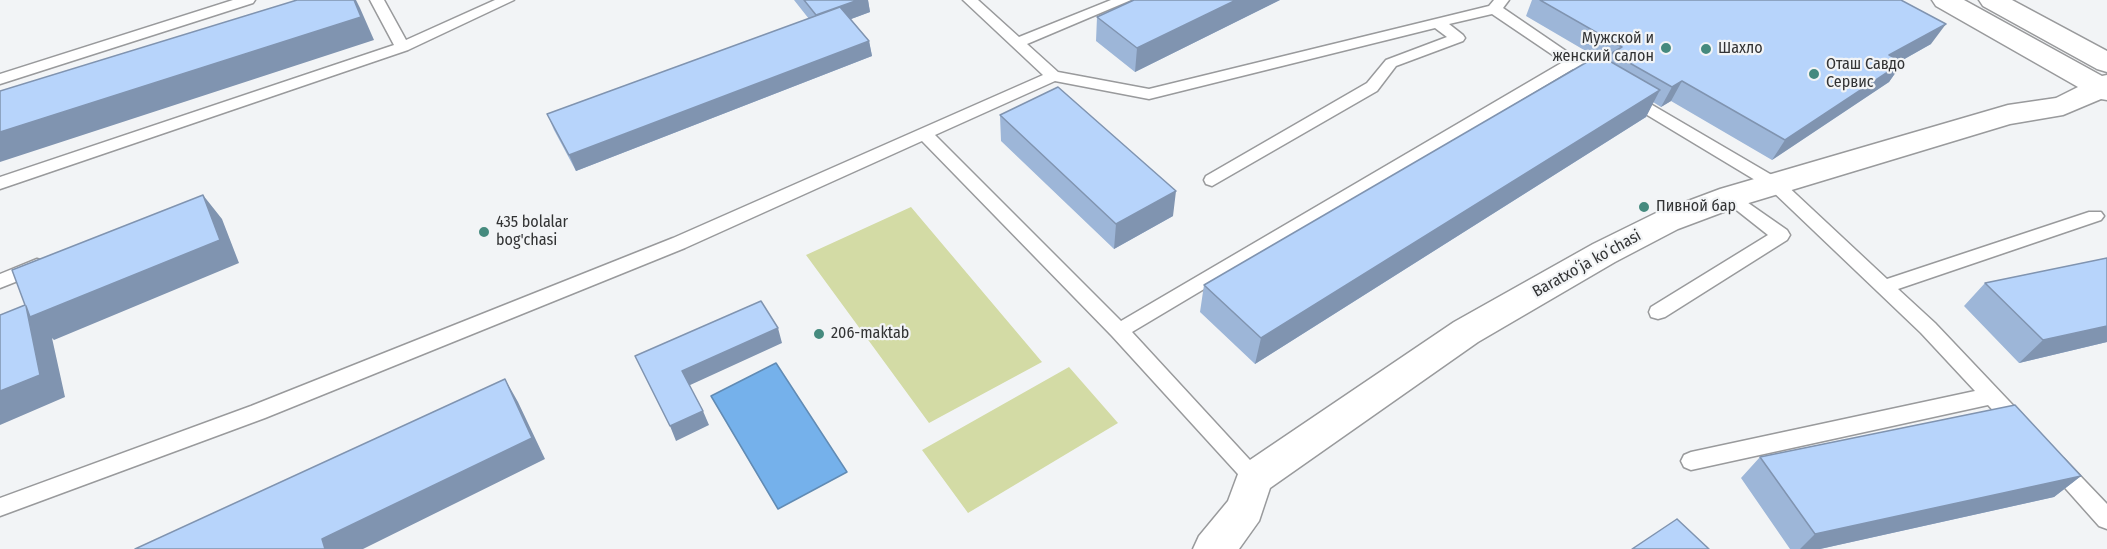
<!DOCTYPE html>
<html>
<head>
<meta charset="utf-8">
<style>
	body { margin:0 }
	canvas { display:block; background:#f2f4f6 }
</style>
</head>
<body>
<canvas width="2107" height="549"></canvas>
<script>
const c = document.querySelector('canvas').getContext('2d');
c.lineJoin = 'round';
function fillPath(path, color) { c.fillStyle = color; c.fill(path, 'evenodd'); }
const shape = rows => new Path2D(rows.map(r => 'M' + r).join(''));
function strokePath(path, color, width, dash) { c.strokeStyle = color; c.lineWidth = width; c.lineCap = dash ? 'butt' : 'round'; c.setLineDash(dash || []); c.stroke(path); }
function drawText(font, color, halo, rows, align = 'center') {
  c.font = font + ' "Fira Sans Condensed",sans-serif'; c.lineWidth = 4.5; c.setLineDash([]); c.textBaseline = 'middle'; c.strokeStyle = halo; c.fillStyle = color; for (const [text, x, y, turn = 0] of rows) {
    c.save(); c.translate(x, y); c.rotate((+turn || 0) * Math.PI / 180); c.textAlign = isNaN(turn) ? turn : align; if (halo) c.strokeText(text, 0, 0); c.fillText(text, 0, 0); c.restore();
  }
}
fillPath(shape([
	[911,207,1042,362,929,423,806,255],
	[1069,367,1118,423,968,513,922,450]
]), '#d3dba5');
const water = shape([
	[776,363,847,472,778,509,711,396,776,363]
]);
fillPath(water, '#75b1eb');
strokePath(water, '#618bb4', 1.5);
const lane = shape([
	[233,0,255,0,253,3,0,84,0,74,233,0],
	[370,0,384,0,406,40,495,0,514,0,408,50,0,189,0,177,394,45,370,0],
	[963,0,978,0,1019,37,1111,0,1131,0,1027,44,1058,72,1149,89,1489,6,1494,0,1509,0,1503,8,1607,79,1599,84,1594,82,1573,69,1132,332,1261,472,1264,478,1261,484,1254,487,1247,484,1112,336,922,141,685,248,265,418,0,516,0,498,251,406,673,238,1043,75,963,0],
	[1492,14,1563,62,1121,321,935,135,1055,81,1149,99,1435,28,1447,37,1386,60,1367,83,1206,176,1204,180,1206,184,1212,186,1377,91,1396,66,1463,41,1465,38,1463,35,1449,24,1492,14],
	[1630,92,1782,181,1887,279,2089,212,2101,212,2104,216,2101,220,1898,289,1935,323,2026,419,2029,425,2026,431,2019,433,2012,431,1988,405,1691,470,1684,467,1681,461,1684,455,1691,452,1975,391,1921,333,1770,189,1624,101,1622,97,1630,92],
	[1731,191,1787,230,1790,235,1787,240,1665,317,1658,319,1651,317,1649,312,1651,307,1768,235,1725,201,1723,197,1725,193,1731,191],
	[37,259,43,261,46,266,43,271,0,288,0,274,37,259],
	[2057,456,2064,459,2107,504,2107,529,2099,526,2050,471,2047,465,2050,459,2057,456]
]);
const secondary = shape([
	[1932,0,1964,0,2102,76,2107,75,2107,100,2101,99,2063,115,2010,124,1742,205,1678,229,1615,262,1478,342,1270,488,1259,521,1239,549,1193,549,1199,536,1228,501,1241,466,1454,322,1593,244,1656,213,1720,189,2008,105,2056,98,2078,87,1936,6,1932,0],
	[1979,0,2012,0,2107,51,2107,72,2097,69,1983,6,1979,0]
]);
strokePath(lane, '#999a9c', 3);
strokePath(secondary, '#999a9c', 3);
fillPath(lane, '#fff');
fillPath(secondary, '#fff');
fillPath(shape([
	[794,0,868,0,870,12,851,19,869,41,872,56,576,171,554,130,547,114,809,19],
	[1134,0,1280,0,1135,72,1096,41,1097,17],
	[1532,0,1901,0,1931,44,1901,61,1903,62,1889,82,1772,160,1671,101,1661,107,1653,102,1646,117,1255,364,1200,312,1204,285,1596,57,1526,16],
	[1000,115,1173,216,1114,249,1001,141],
	[2107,258,2107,342,2019,363,1964,306,1985,283],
	[1760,457,2081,476,2054,497,1820,549,1790,549,1741,478]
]), '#9db6d8');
fillPath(shape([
	[354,0,356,0,360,8,374,40,0,162,0,132],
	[858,0,868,0,870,12,819,31,816,15],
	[1236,0,1280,0,1135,72,1137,48],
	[1946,24,1931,44,1876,75,1889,55],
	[869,41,872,56,576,171,569,155],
	[1903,62,1889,82,1772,160,1785,140],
	[1682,81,1671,101,1661,107,1672,87],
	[1660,90,1646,117,1255,364,1261,338],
	[1176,191,1173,216,1114,249,1116,224],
	[203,195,222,219,239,263,54,340,52,338,65,397,0,425,0,391,26,306],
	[2107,326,2107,342,2019,363,2043,340],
	[778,328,782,343,688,386,682,371],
	[505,379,518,402,545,459,363,549,325,549,322,539],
	[703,411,709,425,676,441,670,426],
	[2081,476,2054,497,1820,549,1800,549,1815,534]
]), '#8094b0');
const building = shape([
	[297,0,354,0,361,17,0,132,0,91,297,0],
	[804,0,858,0,816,15,804,0],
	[1134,0,1236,0,1137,48,1097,17,1134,0],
	[1540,0,1901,0,1946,24,1889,55,1903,62,1785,140,1682,81,1672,87,1612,53,1622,47,1540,0],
	[840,7,869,41,569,155,547,114,840,7],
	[1599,55,1660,90,1261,338,1204,285,1599,55],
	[1058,87,1176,191,1116,224,1000,115,1058,87],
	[203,195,220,240,30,317,26,306,40,375,0,391,0,315,25,305,12,270,203,195],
	[2107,258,2107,326,2043,340,1985,283,2107,258],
	[761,301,778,328,682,371,703,411,670,426,635,356,761,301],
	[505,379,532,438,322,539,325,549,135,549,505,379],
	[2015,405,2081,476,1815,534,1760,457,2015,405],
	[1677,519,1709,549,1632,549,1677,519]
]);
fillPath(building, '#b7d4fb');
strokePath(building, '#8094b0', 1.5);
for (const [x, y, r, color] of [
	[1666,48,6,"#458a7e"],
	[1706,49,6,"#458a7e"],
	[1814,74,6,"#458a7e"],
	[1644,207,6,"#458a7e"],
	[484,232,6,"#458a7e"],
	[819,334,6,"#458a7e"]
]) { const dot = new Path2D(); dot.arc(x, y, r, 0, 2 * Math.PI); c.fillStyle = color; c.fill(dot); strokePath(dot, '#f2f4f6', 2); }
drawText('16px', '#323334', '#f2f4f6', [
	["Мужской и",1654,39,"right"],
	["женский салон",1654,57,"right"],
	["Шахло",1718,49],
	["Оташ Савдо",1826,65],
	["Сервис",1826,83],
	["Пивной бар",1656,207],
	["435 bolalar",496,223],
	["bog'chasi",496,241],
	["206-maktab",831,334]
], 'left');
drawText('16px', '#323334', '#f2f4f6', [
	["Baratxoʻja koʻchasi",1587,264,-29]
]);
</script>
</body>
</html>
